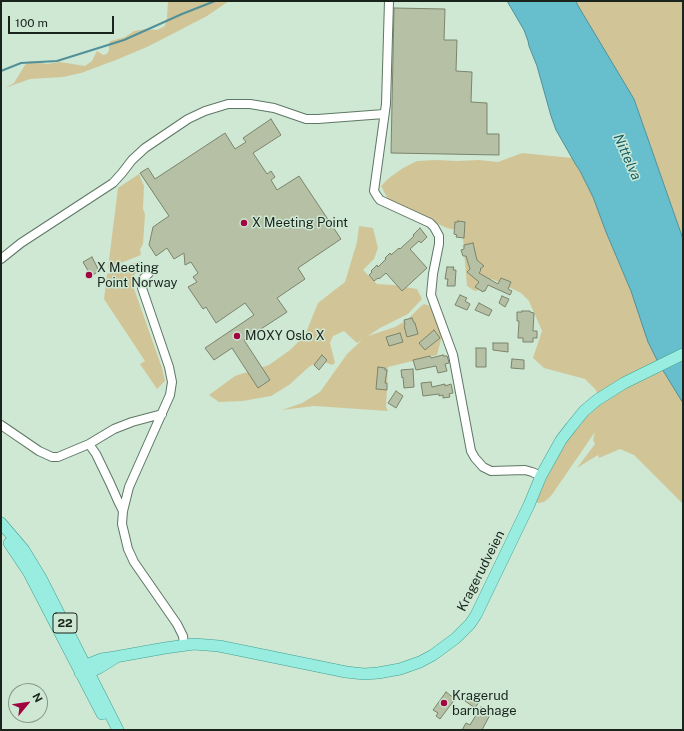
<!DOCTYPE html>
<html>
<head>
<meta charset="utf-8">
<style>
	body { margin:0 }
	#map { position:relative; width:684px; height:731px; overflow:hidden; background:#cee8d4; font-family:"Public Sans",sans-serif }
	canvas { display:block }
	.frame { position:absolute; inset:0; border:2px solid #1a241d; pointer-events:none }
	.north { position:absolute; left:8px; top:683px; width:40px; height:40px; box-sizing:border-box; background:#cee8d4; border:1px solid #869a8b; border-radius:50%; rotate:61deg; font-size:11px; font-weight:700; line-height:16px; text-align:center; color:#1a241d }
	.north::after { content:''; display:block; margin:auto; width:14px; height:18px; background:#a10440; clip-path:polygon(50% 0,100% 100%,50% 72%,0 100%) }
	.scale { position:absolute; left:8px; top:16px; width:106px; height:18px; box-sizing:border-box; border:2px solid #1a241d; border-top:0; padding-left:5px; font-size:12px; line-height:14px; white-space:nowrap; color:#1a241d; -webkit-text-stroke:3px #cee8d4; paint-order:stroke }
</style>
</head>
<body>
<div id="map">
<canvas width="684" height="731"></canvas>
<div class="frame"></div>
<div class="north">N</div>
<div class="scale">100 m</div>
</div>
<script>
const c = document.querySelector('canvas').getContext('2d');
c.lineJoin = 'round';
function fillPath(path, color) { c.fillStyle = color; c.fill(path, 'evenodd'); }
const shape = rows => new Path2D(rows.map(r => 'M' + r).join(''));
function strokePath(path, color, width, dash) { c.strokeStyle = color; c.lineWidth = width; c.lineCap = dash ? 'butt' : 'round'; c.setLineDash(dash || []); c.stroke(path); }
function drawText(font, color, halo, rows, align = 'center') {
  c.font = font + ' "Public Sans",sans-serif'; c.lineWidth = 3; c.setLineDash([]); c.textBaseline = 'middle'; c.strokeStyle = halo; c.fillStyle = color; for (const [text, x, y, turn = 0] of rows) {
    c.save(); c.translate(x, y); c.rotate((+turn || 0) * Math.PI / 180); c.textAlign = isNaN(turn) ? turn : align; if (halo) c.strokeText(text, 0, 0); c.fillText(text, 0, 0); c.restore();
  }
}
fillPath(shape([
	[168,1,229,1,207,16,149,46,116,60,81,73,63,77,30,79,5,88,14,83,25,65,31,61,47,64,60,62,85,66,92,61,97,51,103,55,107,54,109,50,109,43,111,41,125,37,134,31,146,29,157,30,165,26,167,18],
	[576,1,683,1,683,239,634,99,577,4],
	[522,153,572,158,580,171,593,197,606,232,631,291,663,369,683,400,683,504,634,455,620,449,599,458,598,455,577,468,595,444,593,440,595,432,551,496,544,502,538,503,535,501,562,448,587,416,595,410,598,399,596,390,585,379,544,368,533,358,542,331,529,301,521,293,492,279,486,280,479,290,475,291,467,286,463,239,456,230,447,228,389,201,381,186,389,178,403,168,417,161,436,160,457,161,479,160,498,162],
	[139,174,144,186,143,209,145,214,143,244,140,249,141,255,108,268,118,188],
	[359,226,373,228,378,248,374,259,363,270,377,284,393,285,417,289,422,299,408,314,380,328,368,336,395,327,407,320,419,308,424,304,430,306,442,336,437,355,388,367,386,407,388,411,314,406,282,410,302,403,320,392,347,354,362,340,357,343,344,331,333,336,330,343,335,363,332,365,322,361,310,366,289,385,271,396,243,401,219,402,209,395,235,376,269,365,290,350,305,335,318,303,345,282,357,242],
	[140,261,144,266,136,272,133,279,132,283,162,368,165,381,157,389,140,364,145,361,104,299,107,274]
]), '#d1c598');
const water = shape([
	[507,1,576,1,577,4,634,99,683,239,683,403,659,364,648,342,631,291,606,232,593,197,580,171,576,165,556,130,551,116,537,66,529,46,528,41,524,30,507,1]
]);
fillPath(water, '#67bfcd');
strokePath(water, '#509098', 1);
strokePath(shape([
	[1,71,21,63,57,61,124,40,182,14,215,1]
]), '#509098', 2);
const building = shape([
	[394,8,445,9,444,40,457,40,456,71,472,72,471,102,487,103,487,134,499,134,499,155,391,153,394,8],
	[271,119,281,135,253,153,267,174,271,171,275,177,271,180,277,190,299,176,341,239,298,268,305,279,277,298,287,312,244,340,270,380,258,388,232,348,214,360,205,348,254,315,245,303,216,323,206,307,203,309,188,287,197,282,193,277,198,273,191,262,185,265,184,253,174,259,167,248,156,256,149,245,153,227,169,216,140,173,148,168,155,179,225,133,235,149,246,142,243,138,271,119],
	[458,221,465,222,464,238,456,237,457,235,454,234,455,222,458,222,458,221],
	[420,228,427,237,421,243,419,241,410,249,427,268,402,291,386,273,379,279,378,278,374,281,369,275,372,272,371,271,377,265,378,267,386,259,385,258,390,253,391,255,399,248,400,249,414,236,413,235,420,228],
	[473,243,477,260,484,266,480,269,481,270,479,273,498,284,501,278,511,282,508,289,512,291,510,295,488,285,485,291,483,291,483,292,475,287,479,282,467,272,470,269,466,256,463,256,461,250,464,249,464,245,473,243],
	[92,257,99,271,91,276,83,262,92,257],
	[447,267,454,267,453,270,456,270,455,286,447,286,448,279,445,279,447,267],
	[460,295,467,298,465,301,470,304,467,310,455,305,460,295],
	[502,296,509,299,505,307,499,303,502,296],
	[479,303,492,310,489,316,475,310,479,303],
	[522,311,530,311,530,312,534,313,533,331,537,331,537,338,533,338,533,342,523,342,523,338,518,338,519,321,517,321,517,312,522,312,522,311],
	[412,318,414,323,415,323,418,334,407,337,404,326,405,325,404,320,412,318],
	[434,330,440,338,425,350,419,343,434,330],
	[400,333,403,342,389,346,386,337,400,333],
	[493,343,508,343,508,352,493,350,493,343],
	[476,348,486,348,486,367,476,367,476,348],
	[322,355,327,360,319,370,314,365,322,355],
	[443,355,443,356,447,356,449,362,449,363,445,364,447,371,438,373,436,366,416,370,413,360,430,356,431,358,443,355],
	[512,359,524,360,524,369,511,368,512,359],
	[378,367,385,368,385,370,387,370,385,383,387,383,387,390,376,389,378,367],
	[413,369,414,387,404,388,403,377,402,378,401,370,413,369],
	[431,382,432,387,445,384,445,386,451,384,453,393,449,394,450,397,443,398,443,395,439,396,439,394,423,396,421,383,431,382],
	[396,391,403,396,396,408,388,403,396,391],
	[446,692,455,699,440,719,436,716,438,713,433,710,446,692],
	[469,695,479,702,475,708,465,701,469,695],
	[481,707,491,713,482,730,462,730,466,723,470,725,481,707]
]);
fillPath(building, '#b6c0a5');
strokePath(building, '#7b846b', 1);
const minor = shape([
	[389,1,386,104,374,191,377,196,380,200,430,223,434,227,439,236,439,244,433,274,431,295,453,355,471,451,475,458,483,467,491,471,525,470,532,472,541,476],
	[1,259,21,243,113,183,122,173,132,160,145,148,188,119,205,111,228,104,250,104,274,108,306,119,318,119,384,114],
	[149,273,143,279,142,288,169,367,172,382,170,395,129,487,123,511,122,524,128,549,134,562,177,624,183,636,184,645],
	[1,425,39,451,52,457,58,457,89,444,114,429,132,422,162,414],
	[89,444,96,454,110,483,118,501,123,511]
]);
const major = shape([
	[1,523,24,550,41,578,118,730],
	[9,543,29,573,102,714],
	[80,673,86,665,101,659,115,657,165,648,194,644,219,646,346,672,364,674,378,673,400,669,420,662,433,655,456,638,470,624,476,615,529,505,541,476,561,440,571,427,584,411,597,400,624,383,683,354],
	[82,673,90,672,99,668,115,658]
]);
strokePath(minor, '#5f7765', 10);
strokePath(major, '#409f8e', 12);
strokePath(minor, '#fff', 8);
strokePath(major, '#98ede0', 11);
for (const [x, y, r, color] of [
	[244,223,4,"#a10440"],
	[89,275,4,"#a10440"],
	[237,336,4,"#a10440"],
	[444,703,4,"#a10440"]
]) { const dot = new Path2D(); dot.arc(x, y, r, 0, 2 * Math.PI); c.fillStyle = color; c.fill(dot); strokePath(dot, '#cee8d4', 1.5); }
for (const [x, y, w] of [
	[65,623,24]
]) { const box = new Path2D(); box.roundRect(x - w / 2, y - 10, w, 20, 3); c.fillStyle = '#cee8d4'; c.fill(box); strokePath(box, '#1a241d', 1); }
drawText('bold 12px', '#1a241d', null, [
	["22",65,623]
]);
drawText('13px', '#1a241d', '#cee8d4', [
	["X Meeting Point",252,223],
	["X Meeting",97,268],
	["Point Norway",97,283],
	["MOXY Oslo X",245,336],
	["Kragerud",452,696],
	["barnehage",452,711]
], 'left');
drawText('13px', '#1a241d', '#cee8d4', [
	["Kragerudveien",481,571,-63]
]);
drawText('italic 14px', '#125d68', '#cee8d4', [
	["Nittelva",627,157,66]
]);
</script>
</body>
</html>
